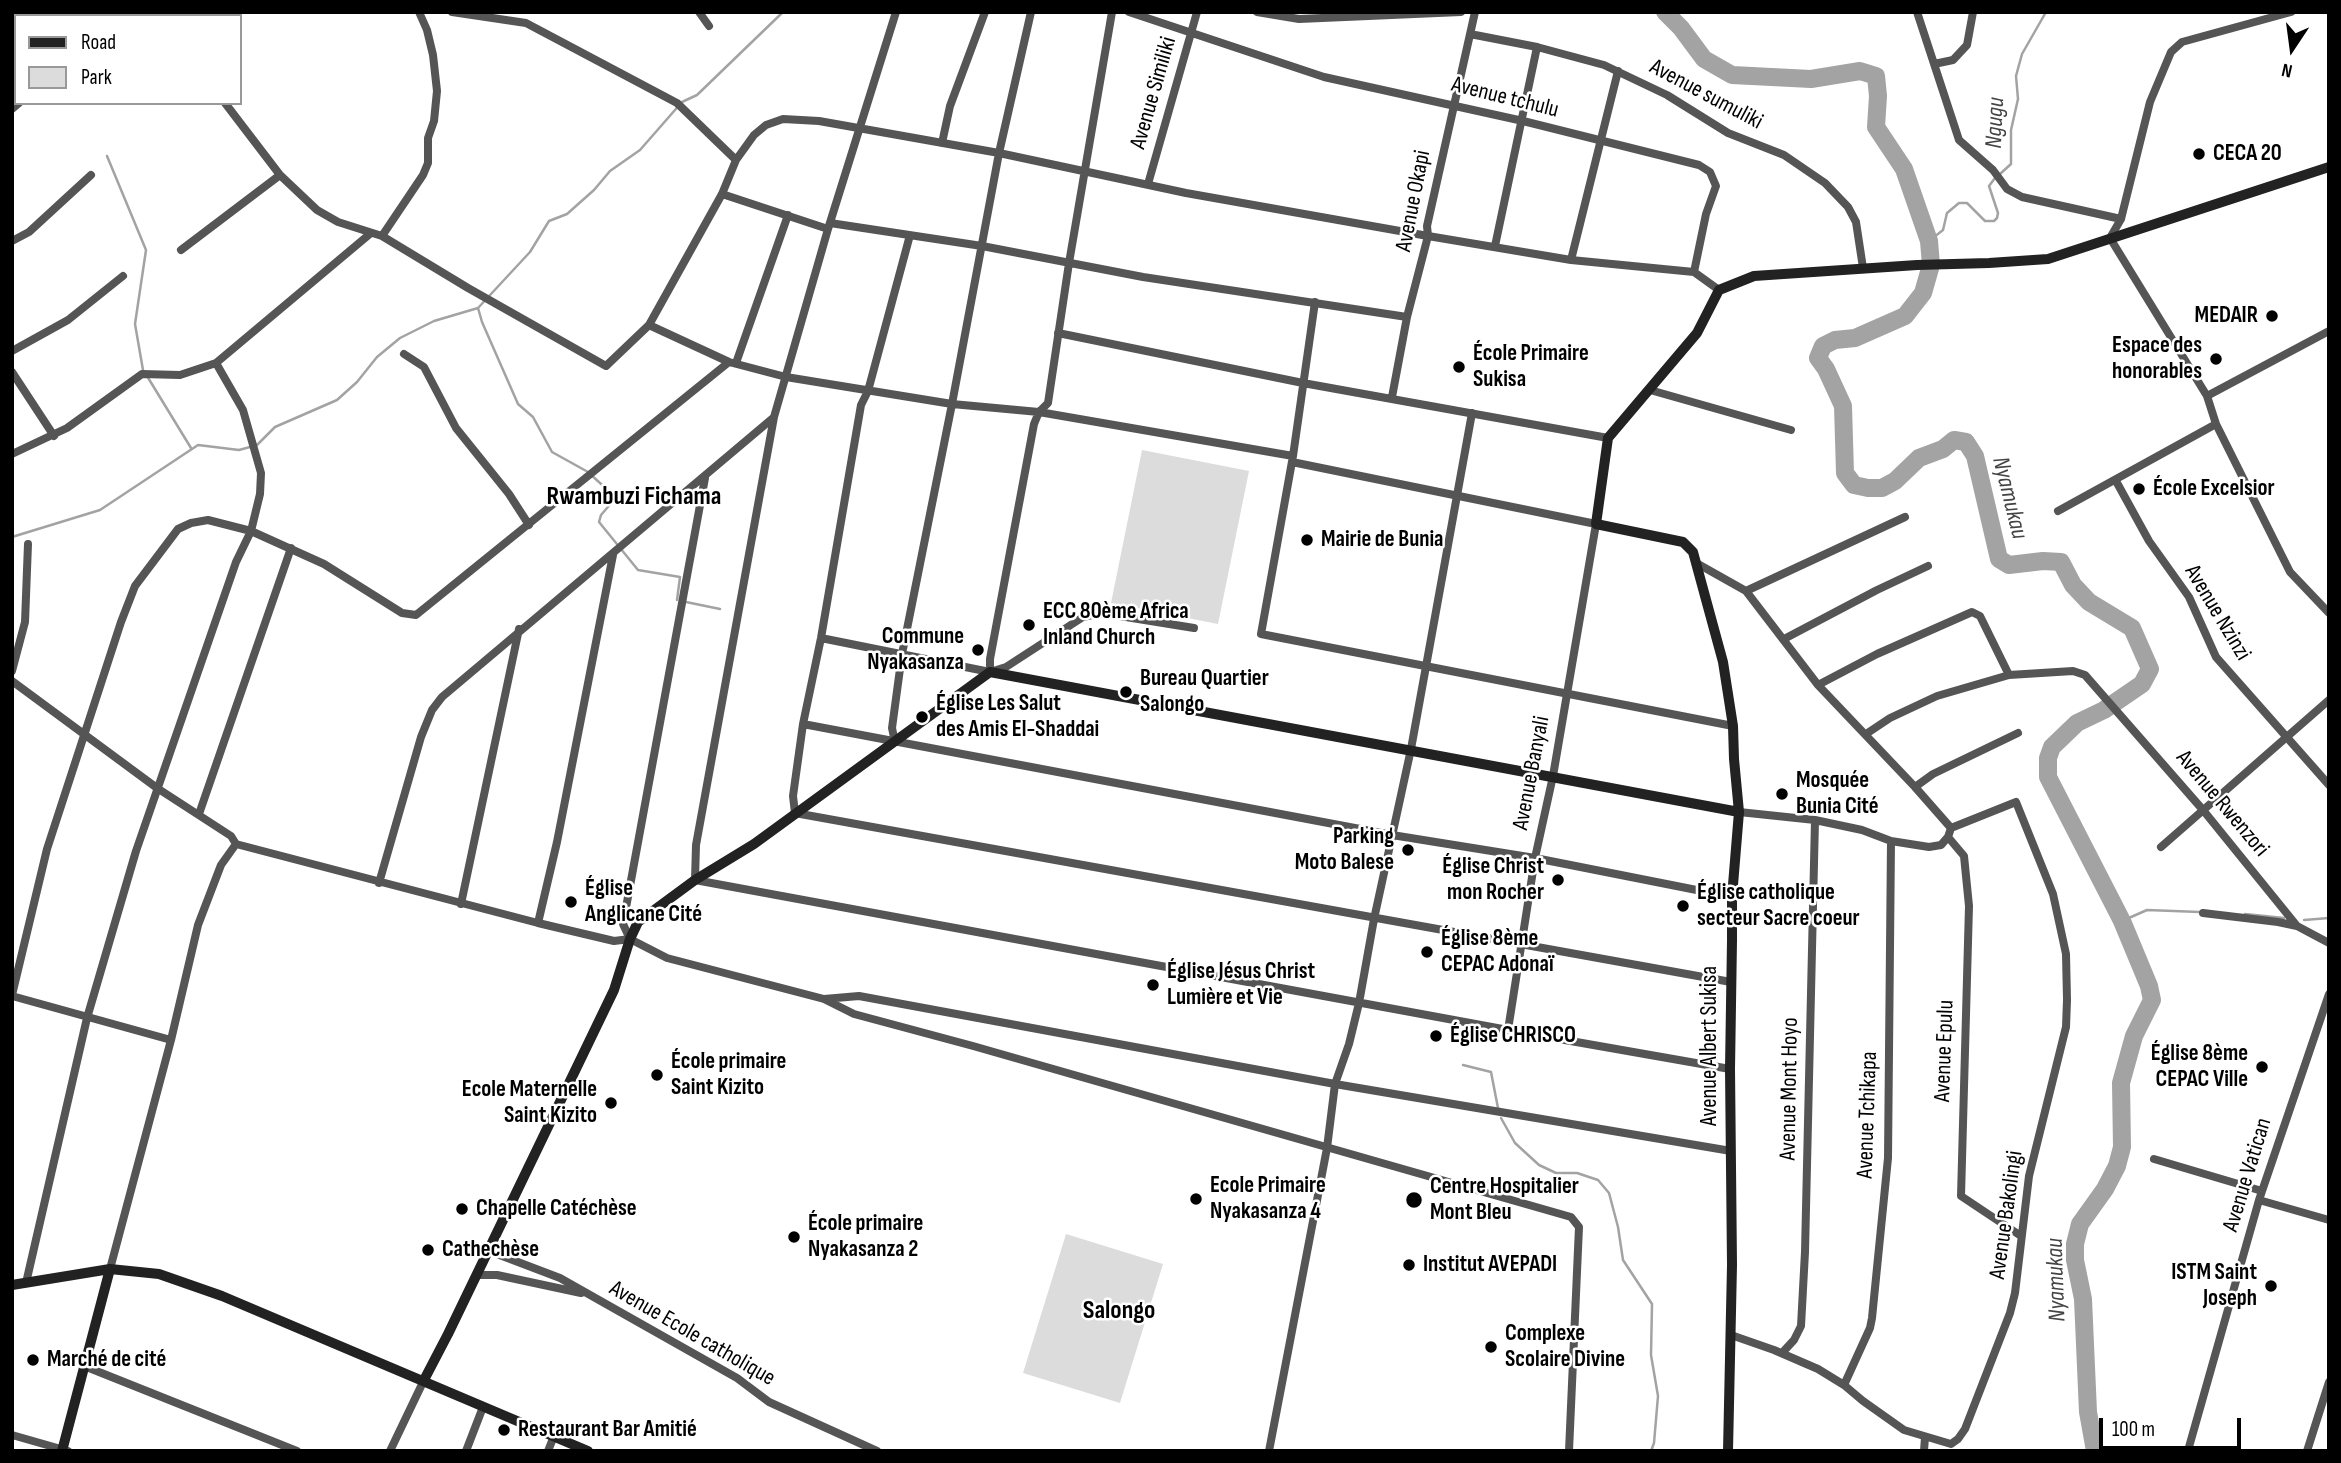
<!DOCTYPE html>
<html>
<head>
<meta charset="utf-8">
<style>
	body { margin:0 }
	#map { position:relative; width:2341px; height:1463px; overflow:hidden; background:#fff; font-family:"Sofia Sans Condensed",sans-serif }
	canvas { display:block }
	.frame { position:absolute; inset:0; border:14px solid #000; pointer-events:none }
	.legend { position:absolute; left:14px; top:14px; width:228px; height:91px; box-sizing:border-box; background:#fff; border:2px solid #999; margin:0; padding:9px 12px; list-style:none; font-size:21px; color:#000 }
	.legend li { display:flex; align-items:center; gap:14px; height:35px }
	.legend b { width:35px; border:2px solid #999 }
	.north { position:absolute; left:2257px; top:14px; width:70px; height:70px; -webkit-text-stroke:5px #fff; paint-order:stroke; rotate:193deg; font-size:19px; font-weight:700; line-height:28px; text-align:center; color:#000 }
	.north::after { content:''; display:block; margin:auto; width:24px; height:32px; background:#000; clip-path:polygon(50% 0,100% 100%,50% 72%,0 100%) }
	.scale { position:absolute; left:2099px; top:1418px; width:142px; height:32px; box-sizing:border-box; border:4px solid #000; border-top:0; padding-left:9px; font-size:21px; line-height:24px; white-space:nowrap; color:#000; -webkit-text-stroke:5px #fff; paint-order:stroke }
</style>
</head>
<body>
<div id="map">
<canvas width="2341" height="1463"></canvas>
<div class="frame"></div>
<ul class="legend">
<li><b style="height:9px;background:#222"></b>Road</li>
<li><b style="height:19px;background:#dcdcdc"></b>Park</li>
</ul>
<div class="north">N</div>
<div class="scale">100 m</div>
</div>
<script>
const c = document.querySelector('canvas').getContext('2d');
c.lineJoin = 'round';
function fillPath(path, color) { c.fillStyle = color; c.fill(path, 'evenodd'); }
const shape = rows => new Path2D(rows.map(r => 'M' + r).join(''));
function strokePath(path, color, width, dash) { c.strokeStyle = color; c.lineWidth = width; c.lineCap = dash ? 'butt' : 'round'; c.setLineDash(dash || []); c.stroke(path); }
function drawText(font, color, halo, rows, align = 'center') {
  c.font = font + ' "Sofia Sans Condensed",sans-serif'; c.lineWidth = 5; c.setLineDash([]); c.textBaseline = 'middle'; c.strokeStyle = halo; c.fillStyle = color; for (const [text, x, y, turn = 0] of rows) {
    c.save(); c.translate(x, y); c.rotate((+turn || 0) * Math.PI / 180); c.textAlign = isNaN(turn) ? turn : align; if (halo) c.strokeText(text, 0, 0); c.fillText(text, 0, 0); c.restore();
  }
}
fillPath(shape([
	[1142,450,1249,471,1218,624,1111,603],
	[1066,1234,1163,1264,1120,1403,1023,1373]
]), '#dcdcdc');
strokePath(shape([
	[107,156,146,250,135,324,143,370],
	[2000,174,2011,164,2011,130,2018,99,2016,76,2022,54,2046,12],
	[1929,241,1943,230,1947,213,1959,203,1967,203,1985,221,1994,221,1997,218,1998,213,1989,186,1995,178],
	[478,308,482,322,518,404,533,417,552,452,588,472,613,495,613,501,601,515,599,522,638,570,680,577,677,600],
	[147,376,191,448],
	[257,445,275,427,337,400,357,382,377,357,400,338,434,321,478,308,530,252,549,221,567,214,594,190,610,171,640,150,682,102,697,95,783,12],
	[12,537,100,510,198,445,239,450,250,447],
	[686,602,720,609],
	[2245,914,2284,918],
	[2304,920,2329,918],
	[2122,921,2147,910,2200,912],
	[1463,1065,1491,1072,1498,1108],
	[1501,1118,1515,1143,1539,1165,1556,1173,1577,1173,1598,1180,1609,1193,1618,1227,1623,1260,1652,1304,1651,1355,1658,1396,1654,1443,1651,1451]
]), '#a3a3a3', 2.5);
strokePath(shape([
	[1665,12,1681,28,1704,59,1732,75,1811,79,1860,71,1876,76,1878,96,1876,127,1904,169,1929,241,1931,265,1923,293,1905,316,1855,338,1835,340,1823,346,1818,358,1826,369,1843,406,1845,473,1854,485,1868,488,1882,488,1895,481,1919,458,1943,449,1954,440,1966,442,1975,456,1999,559,2009,565,2043,561,2061,562,2073,585,2089,602,2132,628,2150,669,2142,684,2104,710,2077,723,2052,747,2048,758,2048,777,2122,921,2149,986,2152,1000,2134,1036,2121,1083,2122,1147,2117,1166,2105,1189,2080,1224,2075,1244,2075,1260,2083,1299,2088,1412,2095,1451]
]), '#a3a3a3', 18);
strokePath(shape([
	[136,12,140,16],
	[452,12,526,23,677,103,736,160],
	[699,12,709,26],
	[896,12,828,229,774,417,696,845,695,880,1508,1030,1730,1069],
	[1129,12,1324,77,1523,121,1699,165,1710,172,1716,186,1706,214,1694,272],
	[1257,12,1299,19,1461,12],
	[1917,12,1959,140,1993,170,2007,189,2022,197,2121,219],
	[2291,12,2182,42,2171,52,2150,102,2121,219,2110,238,2207,396,2216,424,2290,572,2329,613],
	[99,16,102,12],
	[1470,34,1537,47,1604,65,1667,95,1728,133,1784,155,1825,183,1848,207,1856,222,1863,268],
	[1934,64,1953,60,1967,45,1973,12],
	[225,103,280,175,317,210,338,222,382,236,468,288,606,366,649,325,729,362,786,377,952,404,1039,412,1293,456],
	[12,109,19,103],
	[942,143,950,106,985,12],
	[1148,184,1197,12],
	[722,194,828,229],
	[830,223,982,246,1143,277,1407,317],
	[910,235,868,391,861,405,821,638,803,724,793,796,795,813,1731,982],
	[382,236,423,175,428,163,428,138,434,121,437,91,433,55,427,30,419,12],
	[12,241,29,232,91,175],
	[1495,246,1537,47],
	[181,250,280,175],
	[1571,260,1618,71],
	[1315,302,1293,456,1261,634,1733,726],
	[649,325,722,194,736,160,754,135,766,125,783,119,819,121,999,153,1186,193,1428,236,1571,260,1694,272,1719,290],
	[1058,333,1303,383,1608,438],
	[12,351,68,320,123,276],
	[404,354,424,367,456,428,509,494,529,525],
	[736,363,788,215],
	[12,372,54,436],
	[1650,390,1791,430],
	[2207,396,2329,331],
	[1392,397,1407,317,1428,236,1427,226,1475,12],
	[12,454,67,428,142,374,180,375,216,363],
	[1292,462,1596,524,1553,776,1535,858,1508,1030],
	[2116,481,2149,541,2189,597,2216,657,2329,785],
	[2058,511,2216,424],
	[1698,564,1746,591,1818,685,1915,787,1951,828],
	[1746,591,1905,517],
	[821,638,990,672,1006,667,1083,617,1101,613,1194,628],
	[1784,639,1877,590,1928,566],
	[12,671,25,622,28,544],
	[990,672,990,659,1034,424,1039,412,1048,403,1069,263,1112,12],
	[12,681,157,788,231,836,236,844],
	[1818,685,1877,654,1972,612,1980,616,2009,675],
	[803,724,1392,835,1535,858,1732,897],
	[1866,734,1890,718,1937,696,2009,675,2073,671,2085,675,2203,810,2297,926],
	[895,742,892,728,902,654,952,404,999,153,1031,12],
	[1915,787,1933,774,2018,733],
	[199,814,291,548],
	[1948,837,1964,856,1969,906,1961,1196,2021,1236],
	[2161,847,2329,700],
	[379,883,421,737,432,710,442,697,773,418],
	[461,904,519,629],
	[2203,913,2278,922,2297,926,2329,943],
	[538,923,557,842,613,555],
	[630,939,623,924,705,478],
	[12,995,47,849,121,622,135,586,178,529,191,523,208,520,251,531,324,564,402,613,416,615,729,362],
	[12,996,171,1040],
	[824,999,859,996,1335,1084,1731,1151],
	[2154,1159,2262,1191],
	[2259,1200,2329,1220],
	[489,1251,560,1278,737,1378,769,1402,877,1451],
	[110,1269,171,1040,198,925,221,865,236,844,538,923,614,941,630,939,667,958,824,999,854,1014,973,1046,1571,1217,1579,1227,1569,1451],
	[477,1275,497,1275,581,1293],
	[26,1283,87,1018,136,851,236,562,251,531,260,494,261,473,243,410,216,363,371,233],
	[1731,1335,1774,1350,1818,1369,1844,1385,1863,1401,1904,1430,1951,1444,1958,1439,1965,1429,2010,1313,2015,1293,2029,1176,2066,1027,2067,1000,2066,954,2053,894,2016,802,1951,828,1948,837,1941,845,1929,847,1891,841,1862,830,1815,820,1739,812],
	[1782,1353,1794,1340,1801,1326,1805,1252,1815,820],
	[84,1366,297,1451],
	[1844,1385,1870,1328,1872,1318,1888,1158,1891,841],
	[12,1435,68,1451],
	[390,1451,424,1380],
	[466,1451,483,1407],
	[548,1451,554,1436],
	[1269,1451,1327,1148,1335,1084,1349,1044,1359,1003,1374,919,1411,749,1472,413],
	[1924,1451,1925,1437],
	[2190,1451,2189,1447,2259,1200,2329,994],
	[2307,1451,2329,1382]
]), '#555', 8);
strokePath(shape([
	[12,1285,110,1269,159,1274,222,1296,588,1451],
	[424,1380,448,1334,614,990,630,939,638,922,695,880,754,844,990,672,1739,812],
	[62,1451,110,1269],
	[1728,1451,1732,1265,1730,1069,1732,940,1732,897,1739,812,1734,759,1733,726,1723,662,1693,552,1683,542,1596,524,1608,438,1697,333,1719,290,1754,276,1917,265,1989,263,2048,259,2329,167]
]), '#222', 10);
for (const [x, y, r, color] of [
	[2199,154,7,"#000"],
	[2272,316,7,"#000"],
	[2216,359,7,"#000"],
	[1459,367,7,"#000"],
	[2139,489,7,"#000"],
	[1307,540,7,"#000"],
	[1029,625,7,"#000"],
	[978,650,7,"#000"],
	[1126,692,7,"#000"],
	[922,717,7,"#000"],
	[1782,794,7,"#000"],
	[1408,850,7,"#000"],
	[1558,880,7,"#000"],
	[571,902,7,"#000"],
	[1683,906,7,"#000"],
	[1427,952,7,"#000"],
	[1153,985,7,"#000"],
	[1436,1036,7,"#000"],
	[2262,1067,7,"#000"],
	[657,1075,7,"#000"],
	[611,1103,7,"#000"],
	[1196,1199,7,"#000"],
	[1414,1200,9,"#000"],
	[462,1209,7,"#000"],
	[794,1237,7,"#000"],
	[428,1250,7,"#000"],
	[1409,1265,7,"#000"],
	[2271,1286,7,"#000"],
	[1491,1347,7,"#000"],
	[33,1360,7,"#000"],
	[504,1430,7,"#000"]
]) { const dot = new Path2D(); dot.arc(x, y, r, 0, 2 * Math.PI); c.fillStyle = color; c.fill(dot); strokePath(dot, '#fff', 2.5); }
drawText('23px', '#000', '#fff', [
	["Avenue Similiki",1154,93,-74],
	["Avenue sumuliki",1706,95,28],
	["Avenue tchulu",1505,98,14],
	["Avenue Okapi",1414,201,-79],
	["Avenue Nzinzi",2217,613,59],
	["Avenue Banyali",1532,773,-79],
	["Avenue Rwenzori",2222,804,50],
	["Avenue Albert Sukisa",1710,1046,-90],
	["Avenue Epulu",1945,1051,-88],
	["Avenue Mont Hoyo",1790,1089,-89],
	["Avenue Tchikapa",1868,1115,-88],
	["Avenue Vatican",2248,1175,-73],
	["Avenue Bakolingi",2007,1215,-82],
	["Avenue Ecole catholique",692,1334,30]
]);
drawText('bold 23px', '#000', '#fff', [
	["CECA 20",2213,154],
	["MEDAIR",2258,316,"right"],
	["Espace des",2202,346,"right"],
	["honorables",2202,372,"right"],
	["École Primaire",1473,354],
	["Sukisa",1473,380],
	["École Excelsior",2153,489],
	["Mairie de Bunia",1321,540],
	["ECC 80ème Africa",1043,612],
	["Inland Church",1043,638],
	["Commune",964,637,"right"],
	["Nyakasanza",964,663,"right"],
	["Bureau Quartier",1140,679],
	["Salongo",1140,705],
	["Église Les Salut",936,704],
	["des Amis El-Shaddai",936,730],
	["Mosquée",1796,781],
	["Bunia Cité",1796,807],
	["Parking",1394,837,"right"],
	["Moto Balese",1394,863,"right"],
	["Église Christ",1544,867,"right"],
	["mon Rocher",1544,893,"right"],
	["Église",585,889],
	["Anglicane Cité",585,915],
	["Église catholique",1697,893],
	["secteur Sacre coeur",1697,919],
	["Église 8ème",1441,939],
	["CEPAC Adonaï",1441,965],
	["Église Jésus Christ",1167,972],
	["Lumière et Vie",1167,998],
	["Église CHRISCO",1450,1036],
	["Église 8ème",2248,1054,"right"],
	["CEPAC Ville",2248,1080,"right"],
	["École primaire",671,1062],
	["Saint Kizito",671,1088],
	["Ecole Maternelle",597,1090,"right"],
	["Saint Kizito",597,1116,"right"],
	["Ecole Primaire",1210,1186],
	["Nyakasanza 4",1210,1212],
	["Centre Hospitalier",1430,1187],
	["Mont Bleu",1430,1213],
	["Chapelle Catéchèse",476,1209],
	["École primaire",808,1224],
	["Nyakasanza 2",808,1250],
	["Cathechèse",442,1250],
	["Institut AVEPADI",1423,1265],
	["ISTM Saint",2257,1273,"right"],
	["Joseph",2257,1299,"right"],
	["Complexe",1505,1334],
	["Scolaire Divine",1505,1360],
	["Marché de cité",47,1360],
	["Restaurant Bar Amitié",518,1430]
], 'left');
drawText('italic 24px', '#444', '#fff', [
	["Ngugu",1996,123,-87],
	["Nyamukau",2009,498,76],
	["Nyamukau",2057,1280,-92]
]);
drawText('bold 26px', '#000', '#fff', [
	["Rwambuzi Fichama",634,497],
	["Salongo",1119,1311]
]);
</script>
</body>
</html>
